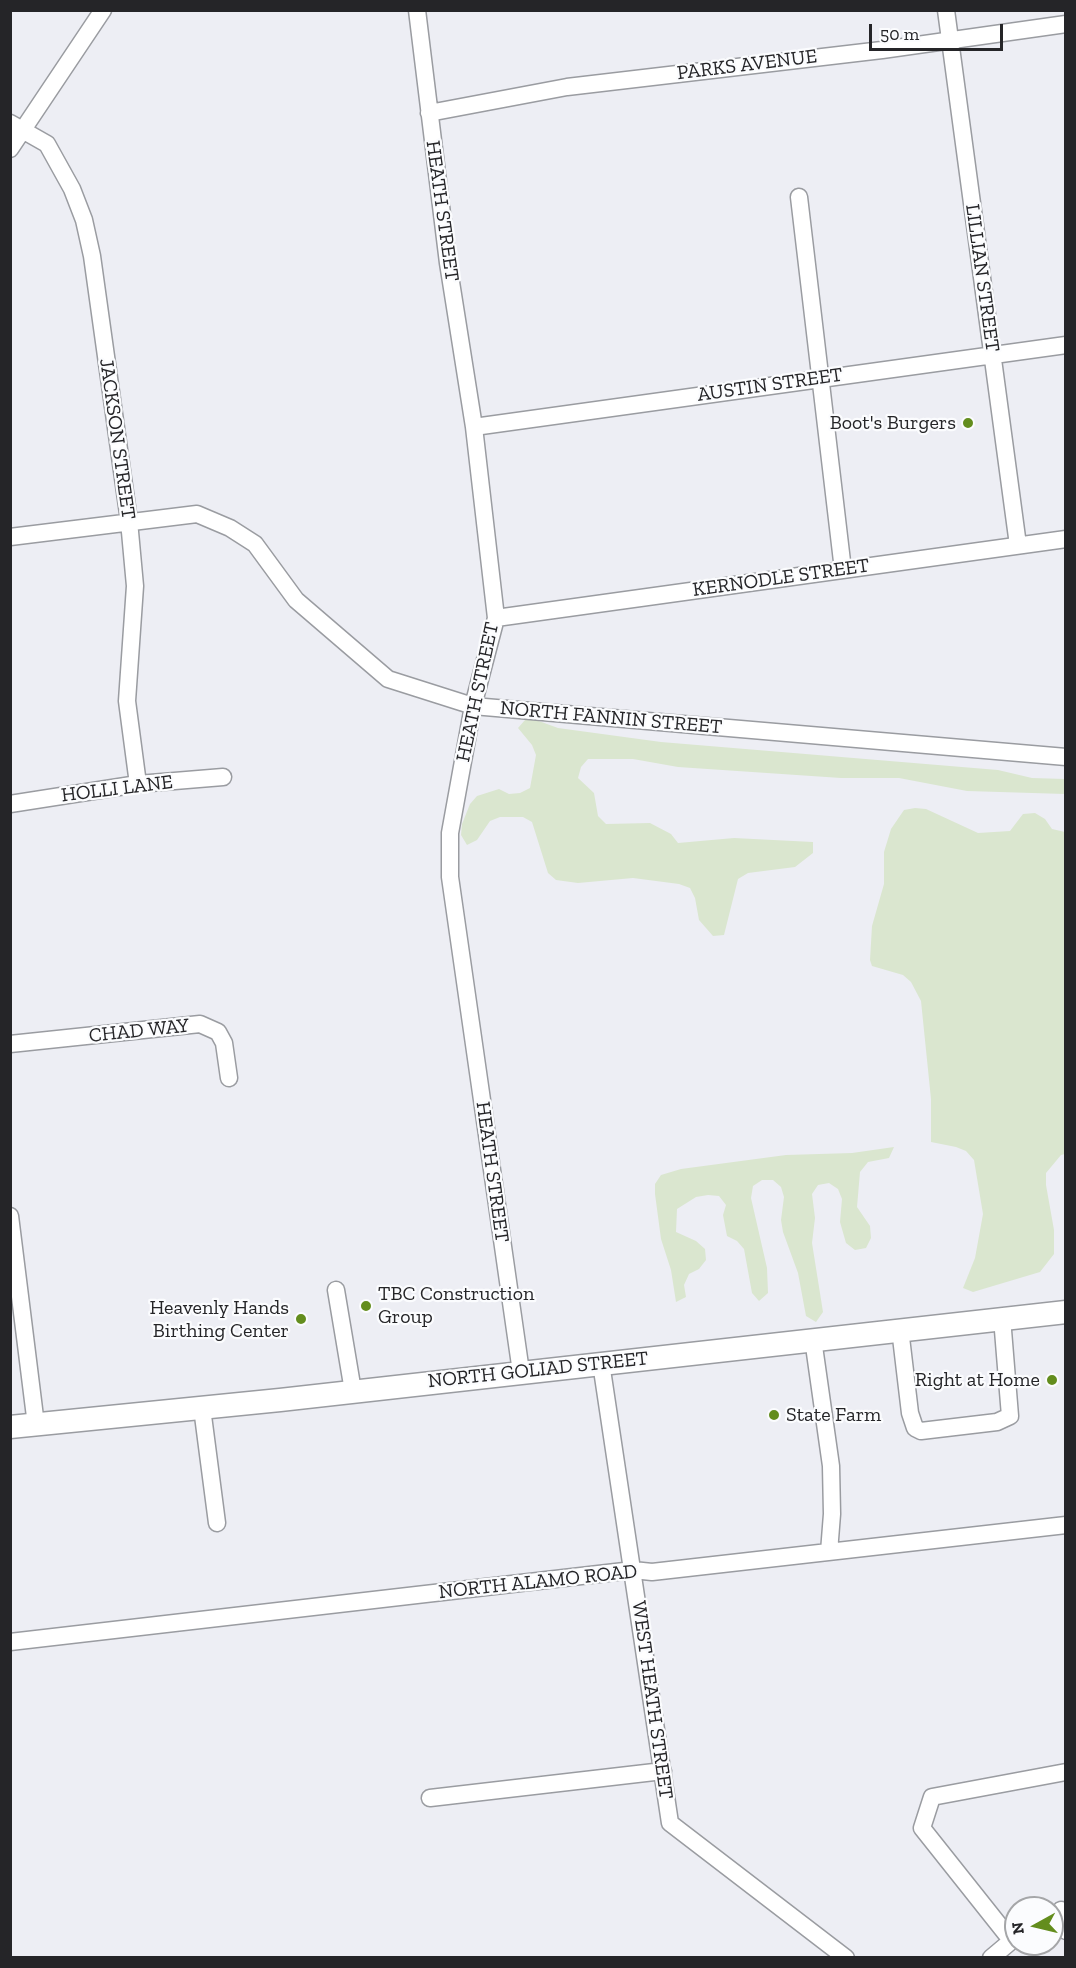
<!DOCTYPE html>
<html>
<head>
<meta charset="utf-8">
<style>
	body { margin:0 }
	#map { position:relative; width:1076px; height:1968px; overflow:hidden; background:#edeef4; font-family:"Zilla Slab",serif }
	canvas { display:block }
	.frame { position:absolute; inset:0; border:12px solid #252528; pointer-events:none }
	.north { position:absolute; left:1004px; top:1896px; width:60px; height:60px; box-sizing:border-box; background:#fbfcfe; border:2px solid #a5a6a8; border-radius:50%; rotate:262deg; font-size:16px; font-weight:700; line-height:24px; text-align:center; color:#252528 }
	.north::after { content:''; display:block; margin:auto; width:21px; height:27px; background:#638d1d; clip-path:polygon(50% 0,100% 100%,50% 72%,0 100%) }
	.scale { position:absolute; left:869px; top:24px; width:134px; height:27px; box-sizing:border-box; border:3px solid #252528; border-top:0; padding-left:8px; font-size:18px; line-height:21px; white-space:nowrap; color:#252528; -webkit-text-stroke:4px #fbfcfe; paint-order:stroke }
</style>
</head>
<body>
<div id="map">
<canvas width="1076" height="1968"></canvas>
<div class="frame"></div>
<div class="north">N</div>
<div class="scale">50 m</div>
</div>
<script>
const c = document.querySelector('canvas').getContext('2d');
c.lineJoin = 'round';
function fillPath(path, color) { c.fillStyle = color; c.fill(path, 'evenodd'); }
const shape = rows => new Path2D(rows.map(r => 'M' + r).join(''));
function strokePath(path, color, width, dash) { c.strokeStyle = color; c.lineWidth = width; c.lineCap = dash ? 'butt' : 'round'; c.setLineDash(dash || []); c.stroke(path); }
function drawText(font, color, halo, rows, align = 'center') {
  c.font = font + ' "Zilla Slab",serif'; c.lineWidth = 4.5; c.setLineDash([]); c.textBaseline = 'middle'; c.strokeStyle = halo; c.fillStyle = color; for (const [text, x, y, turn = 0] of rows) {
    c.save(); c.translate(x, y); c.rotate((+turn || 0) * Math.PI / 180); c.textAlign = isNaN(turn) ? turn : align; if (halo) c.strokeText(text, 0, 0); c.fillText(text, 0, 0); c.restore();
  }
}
fillPath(shape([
	[525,720,536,720,558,728,661,742,998,770,1032,778,1065,779,1065,794,967,791,899,778,841,778,678,767,633,759,588,759,581,767,578,778,594,793,598,816,606,824,650,823,671,834,678,843,734,838,813,842,813,853,795,867,748,873,738,879,724,935,713,936,699,920,695,898,690,888,679,884,633,878,578,883,556,880,548,873,532,822,523,817,500,817,490,821,477,840,467,845,461,835,462,824,470,804,477,796,499,789,509,794,520,793,530,788,536,755,532,745,518,728],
	[915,808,926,809,978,833,1010,831,1023,814,1035,813,1045,819,1052,829,1065,832,1065,1154,1061,1155,1046,1173,1046,1185,1054,1230,1054,1254,1040,1272,973,1292,963,1288,975,1258,983,1214,974,1160,966,1151,956,1147,931,1142,931,1099,921,1001,911,982,903,975,872,966,870,960,872,926,884,884,884,852,891,829,904,810],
	[894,1147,889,1158,868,1162,860,1172,857,1207,870,1226,871,1238,866,1248,855,1250,846,1243,840,1222,842,1199,838,1189,829,1183,818,1185,812,1194,815,1218,812,1243,823,1312,816,1322,806,1316,798,1273,783,1232,781,1220,784,1197,781,1187,773,1180,762,1180,753,1186,751,1198,767,1268,768,1293,759,1301,752,1293,744,1249,737,1241,727,1236,723,1215,726,1205,719,1196,708,1195,696,1197,677,1209,676,1232,696,1241,705,1249,706,1260,699,1269,689,1274,684,1285,686,1297,676,1302,671,1270,661,1239,655,1194,655,1184,661,1175,681,1169,786,1155,852,1153]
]), '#dae6cf');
const minor = shape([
	[417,10,448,263,474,427,496,618,473,706,450,833,450,877,521,1372],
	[946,10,1018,545],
	[429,113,567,87,882,50,1066,24],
	[10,123,47,144,72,189,84,220,92,256,129,521,135,586,127,701,138,784],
	[10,149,103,10],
	[799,197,843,570],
	[474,427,1066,345],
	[10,537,197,514,230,528,255,544,296,600,388,679,473,706,1066,757],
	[496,618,1066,539],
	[10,804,138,784,223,777],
	[10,1044,200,1024,218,1032,224,1043,229,1078],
	[10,1216,36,1425],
	[336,1290,353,1391],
	[900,1329,910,1413,915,1428,921,1431,997,1422,1010,1416,1002,1318],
	[813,1339,831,1466,832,1514,829,1552],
	[601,1363,670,1823,846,1958],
	[202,1408,217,1523],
	[10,1642,633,1570,652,1572,1066,1525],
	[430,1798,663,1771],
	[1061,1910,1066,1931],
	[1011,1940,922,1828,932,1797,1066,1772],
	[991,1958,1016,1937]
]);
const major = shape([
	[10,1427,280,1400,1066,1312]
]);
strokePath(minor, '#9a9ca1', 19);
strokePath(major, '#9a9ca1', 25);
strokePath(minor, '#fff', 16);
strokePath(major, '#fff', 22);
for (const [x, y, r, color] of [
	[968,423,6,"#638d1d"],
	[366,1306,6,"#638d1d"],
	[301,1319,6,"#638d1d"],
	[1052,1380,6,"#638d1d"],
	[774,1415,6,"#638d1d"]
]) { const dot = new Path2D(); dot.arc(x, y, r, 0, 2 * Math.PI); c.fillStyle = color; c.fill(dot); strokePath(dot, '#fbfcfe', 2); }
drawText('20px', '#252528', '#fbfcfe', [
	["PARKS AVENUE",747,65,-7],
	["HEATH STREET",442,211,82],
	["LILLIAN STREET",982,278,82],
	["AUSTIN STREET",770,385,-8],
	["JACKSON STREET",117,439,82],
	["KERNODLE STREET",781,578,-8],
	["HEATH STREET",478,692,-78],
	["NORTH FANNIN STREET",611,718,5],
	["HOLLI LANE",117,789,-7],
	["CHAD WAY",139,1031,-6],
	["HEATH STREET",492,1172,82],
	["NORTH GOLIAD STREET",538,1370,-6],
	["NORTH ALAMO ROAD",538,1582,-6],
	["WEST HEATH STREET",652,1700,82]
]);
drawText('20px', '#252528', '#fbfcfe', [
	["Boot's Burgers",956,423],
	["TBC Construction",378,1294,"left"],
	["Group",378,1317,"left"],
	["Heavenly Hands",289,1308],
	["Birthing Center",289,1331],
	["Right at Home",1040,1380],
	["State Farm",786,1415,"left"]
], 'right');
</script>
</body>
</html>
